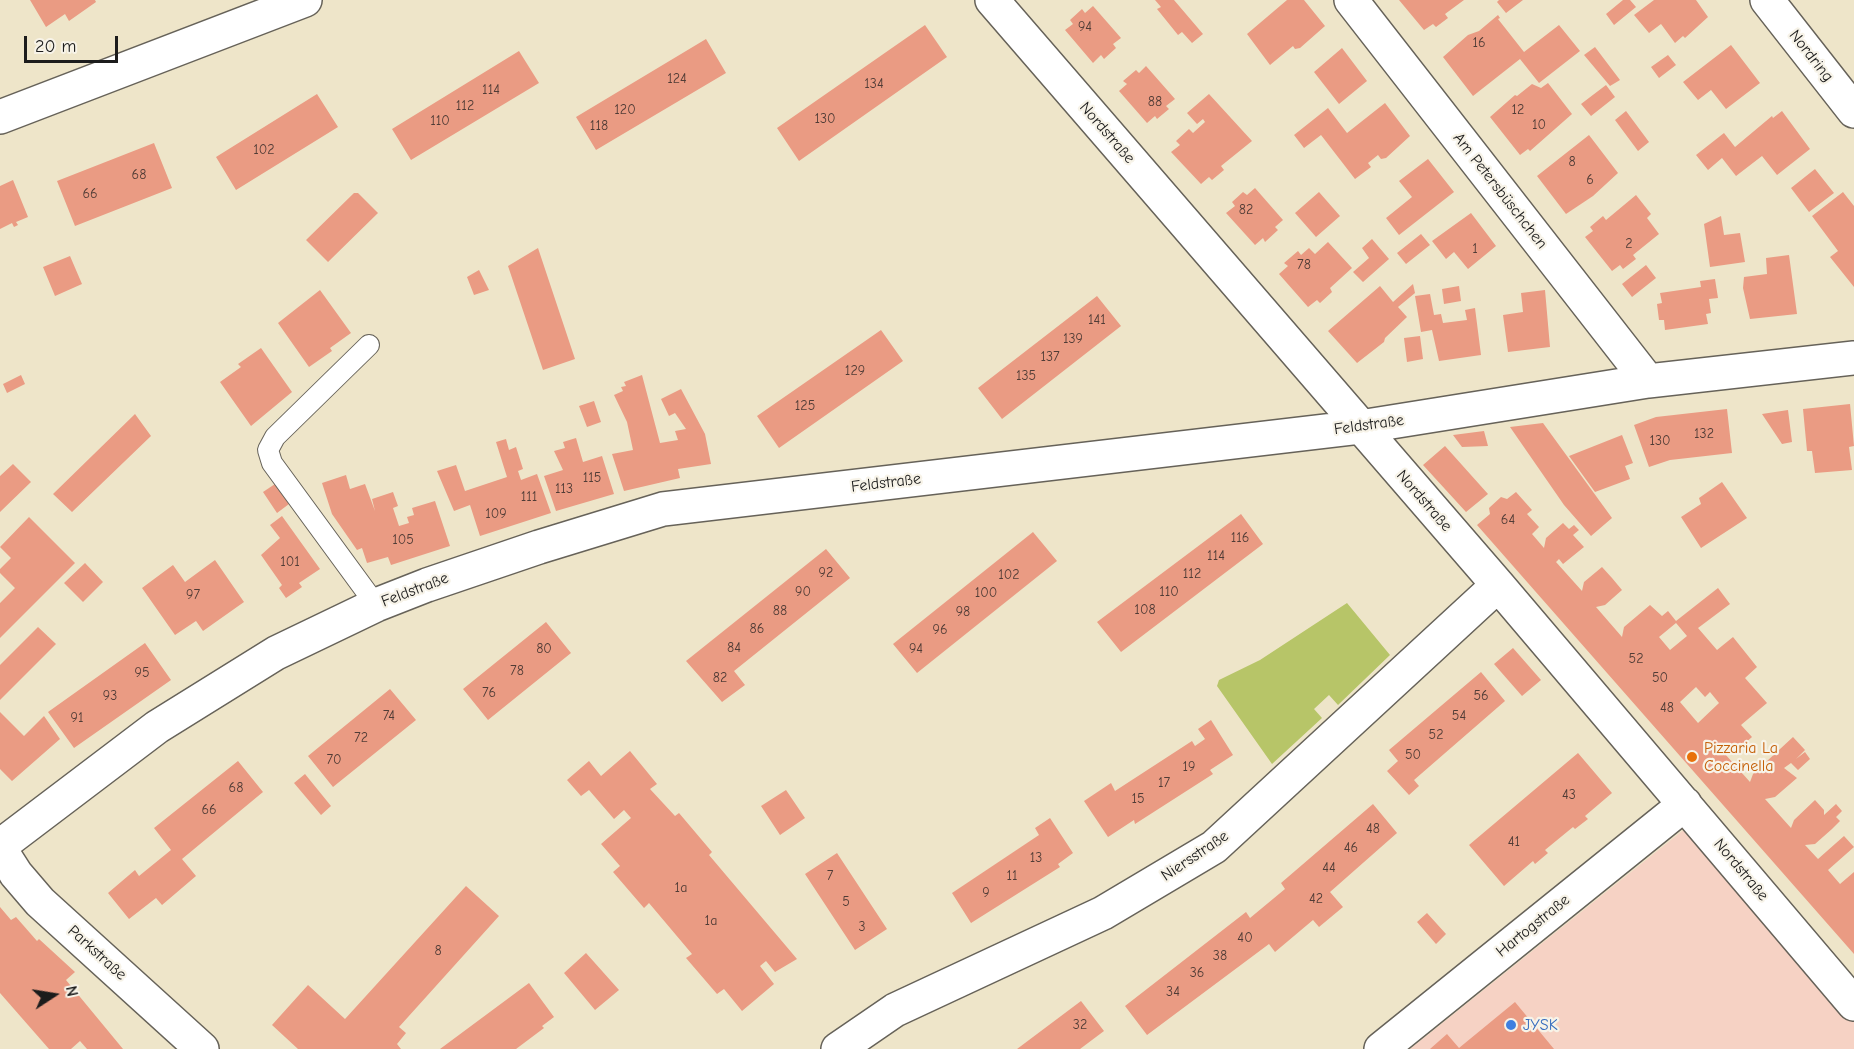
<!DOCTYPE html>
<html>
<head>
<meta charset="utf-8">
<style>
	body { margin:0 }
	#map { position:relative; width:1854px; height:1049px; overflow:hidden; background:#eee5c9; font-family:"Comic Neue",sans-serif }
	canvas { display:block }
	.north { position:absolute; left:24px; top:965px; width:60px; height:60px; -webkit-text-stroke:4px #f7f3e8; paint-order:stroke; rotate:78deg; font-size:16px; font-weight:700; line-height:24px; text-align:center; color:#1c1c1c }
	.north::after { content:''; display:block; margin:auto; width:21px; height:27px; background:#1c1c1c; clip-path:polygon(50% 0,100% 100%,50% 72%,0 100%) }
	.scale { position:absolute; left:24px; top:36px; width:94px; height:27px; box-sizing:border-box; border:3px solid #1c1c1c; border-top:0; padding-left:8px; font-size:18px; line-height:21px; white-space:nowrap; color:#1c1c1c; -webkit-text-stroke:4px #f7f3e8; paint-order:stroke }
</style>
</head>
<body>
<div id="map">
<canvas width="1854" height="1049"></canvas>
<div class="north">N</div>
<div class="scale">20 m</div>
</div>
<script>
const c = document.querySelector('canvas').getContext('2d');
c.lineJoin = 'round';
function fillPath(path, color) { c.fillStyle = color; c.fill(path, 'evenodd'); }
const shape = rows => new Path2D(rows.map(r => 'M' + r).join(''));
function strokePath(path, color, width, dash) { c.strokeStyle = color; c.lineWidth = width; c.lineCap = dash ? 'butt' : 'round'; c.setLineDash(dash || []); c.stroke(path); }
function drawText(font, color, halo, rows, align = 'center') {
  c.font = font + ' "Comic Neue",sans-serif'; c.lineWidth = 4.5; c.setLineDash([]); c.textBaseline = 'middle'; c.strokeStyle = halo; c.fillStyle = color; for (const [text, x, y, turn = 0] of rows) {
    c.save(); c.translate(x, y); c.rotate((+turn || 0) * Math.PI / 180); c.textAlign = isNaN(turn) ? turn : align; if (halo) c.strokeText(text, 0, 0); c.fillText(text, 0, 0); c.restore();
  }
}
fillPath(shape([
	[1686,828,1854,1022,1854,1049,1410,1049]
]), '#f6d2c4');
fillPath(shape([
	[1347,603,1390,655,1338,705,1329,695,1314,709,1322,718,1272,764,1217,686,1219,680,1260,660]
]), '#b7c568');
fillPath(shape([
	[30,0,95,0,96,2,69,21,65,14,46,27],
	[1155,0,1174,0,1203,34,1192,43,1182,32,1178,35,1157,9,1161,7],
	[1287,0,1304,0,1325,26,1300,48,1295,49,1293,46,1270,65,1247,34],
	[1399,0,1464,0,1445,14,1448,18,1436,27,1433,24,1424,30],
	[1499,0,1523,0,1506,13,1497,2],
	[1623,0,1630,0,1636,7,1614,25,1606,14],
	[1654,0,1696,0,1708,17,1685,38,1683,36,1675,43,1661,24,1649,33,1634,15],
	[1093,6,1121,38,1113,44,1116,48,1104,59,1101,55,1093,63,1065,30,1073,24,1070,20,1082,9,1085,13],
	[1498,15,1500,18,1498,19,1524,52,1559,25,1580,51,1539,83,1520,59,1473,96,1443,57,1468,35,1479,31],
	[925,25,947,57,799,161,777,128],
	[706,39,726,73,596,150,576,117],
	[1731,45,1760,83,1726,109,1711,90,1698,100,1683,82],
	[1595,47,1620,80,1610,86,1584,55],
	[1342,48,1367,81,1339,104,1314,72],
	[519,51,539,83,411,160,392,129],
	[1668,55,1676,65,1659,78,1651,67],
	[1146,66,1175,99,1166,106,1169,109,1157,119,1155,116,1147,123,1119,91,1127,84,1123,81,1136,70,1139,73],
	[1548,83,1572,114,1530,151,1528,149,1520,155,1490,117,1515,95,1517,96,1532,84,1541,88],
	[1606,85,1615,97,1591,116,1581,104],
	[317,94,338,127,236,190,216,157],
	[1209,94,1252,141,1221,166,1224,170,1212,180,1209,177,1201,184,1171,152,1180,145,1176,141,1189,129,1193,133,1205,122,1203,119,1197,124,1187,113],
	[1385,103,1410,136,1386,158,1381,159,1378,155,1368,163,1371,167,1355,179,1321,135,1304,148,1294,135,1328,108,1347,133],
	[1626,111,1649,142,1638,151,1615,120],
	[1782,111,1810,149,1777,175,1762,156,1736,176,1722,158,1708,170,1696,155,1724,133,1735,147,1772,116,1773,118],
	[1589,135,1618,173,1593,196,1566,214,1537,176],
	[154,143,172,188,75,226,57,181],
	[1428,159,1454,192,1399,235,1386,218,1412,197,1399,181],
	[1815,169,1834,193,1809,212,1791,188],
	[13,180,28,217,16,222,18,225,14,227,12,223,0,229,0,186],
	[1255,188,1283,220,1275,227,1278,230,1265,242,1263,238,1255,245,1226,213,1235,206,1232,202,1243,192,1247,195],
	[1319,192,1340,216,1316,237,1295,213],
	[1843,192,1854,206,1854,287,1830,257,1838,251,1812,216],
	[354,193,358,193,378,213,328,262,306,240],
	[1636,195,1651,214,1647,218,1659,234,1633,255,1636,259,1623,269,1620,265,1612,271,1585,237,1593,231,1590,227,1603,216,1606,220],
	[1471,213,1496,246,1468,269,1454,252,1446,259,1432,241],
	[1721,216,1724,235,1740,233,1745,262,1710,267,1704,224],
	[1421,234,1430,245,1406,264,1397,253],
	[1372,239,1389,259,1363,282,1353,272,1369,258,1362,248],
	[1328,242,1352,268,1330,288,1332,292,1320,303,1317,300,1308,307,1279,274,1288,266,1284,263,1298,251,1301,255,1309,248,1315,254],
	[538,248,575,359,543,370,508,266],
	[1789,255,1797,314,1750,319,1743,288,1744,277,1767,274,1766,258],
	[70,256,82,284,55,296,43,267],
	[1646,265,1656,278,1632,297,1622,284],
	[479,270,489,290,474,295,467,277],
	[1715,279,1718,298,1709,299,1711,313,1706,314,1708,324,1665,330,1664,320,1659,320,1657,304,1662,303,1660,293,1701,287,1700,281],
	[1413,284,1415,293,1398,307,1407,317,1385,338,1384,342,1357,363,1328,331,1380,286,1393,302],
	[1459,286,1461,301,1444,304,1442,289],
	[320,290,351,333,330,348,332,351,309,367,278,323],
	[1545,290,1550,347,1508,352,1503,315,1523,312,1521,293],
	[1430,294,1434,315,1441,314,1443,323,1467,320,1465,310,1475,308,1481,355,1439,361,1432,330,1421,332,1415,296],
	[1097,296,1121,326,1002,419,978,388],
	[881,330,903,361,779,448,757,416],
	[1420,336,1423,359,1407,362,1404,338],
	[261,348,292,392,251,426,220,382,241,367,238,364],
	[21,375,25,384,7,393,3,384],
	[642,375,660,443,678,440,675,431,686,429,675,413,669,416,661,399,681,389,705,434,711,464,678,469,680,478,624,491,612,454,633,450,627,422,614,395,623,391,621,387,626,386,624,382],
	[594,401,601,422,587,427,579,406],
	[1850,404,1854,446,1849,447,1852,470,1815,473,1812,451,1807,451,1803,409],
	[1727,409,1732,453,1670,460,1649,467,1634,425,1656,417],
	[1788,410,1792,442,1782,444,1762,414],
	[135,414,151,436,72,512,53,494],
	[1543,423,1612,518,1591,536,1564,505,1510,427],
	[1484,431,1488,446,1462,447,1453,435],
	[1622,435,1633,463,1625,466,1630,479,1595,492,1569,456],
	[576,438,583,462,602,456,614,494,556,511,544,476,563,470,554,451,565,448,563,442],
	[506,439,509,450,516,447,523,469,518,471,521,480,537,474,551,513,480,536,470,505,454,511,437,471,456,465,465,491,507,477,496,442],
	[1445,446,1488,494,1466,512,1423,465],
	[13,464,31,482,0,512,0,476],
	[346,475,350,489,365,484,375,511,372,499,393,492,398,506,393,508,399,526,409,523,407,517,414,515,412,508,435,501,450,546,391,565,388,557,367,563,362,548,357,550,332,514,322,483],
	[1722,482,1747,518,1701,548,1681,517,1701,504,1699,498],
	[275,484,289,504,277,513,263,492],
	[1516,492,1532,510,1527,514,1539,527,1532,534,1544,548,1546,538,1563,523,1569,529,1574,525,1579,530,1573,535,1584,547,1563,564,1559,559,1556,562,1582,591,1584,582,1602,567,1612,578,1622,590,1605,605,1596,607,1622,637,1624,627,1650,605,1662,616,1668,611,1676,621,1718,588,1730,604,1698,628,1717,650,1733,637,1757,667,1745,678,1767,703,1741,725,1752,737,1736,751,1725,754,1750,782,1753,774,1793,737,1805,750,1796,759,1805,752,1810,759,1798,770,1791,763,1784,768,1797,778,1775,797,1765,799,1791,828,1794,820,1815,800,1824,810,1824,815,1836,804,1842,811,1836,817,1840,821,1832,829,1815,844,1805,845,1818,859,1844,836,1854,847,1828,870,1840,884,1854,872,1854,954,1477,525,1490,514,1489,508,1501,497,1507,499],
	[1676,623,1687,636,1670,650,1659,637],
	[1696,687,1705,697,1710,692,1719,703,1698,723,1680,702],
	[1241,514,1263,544,1121,652,1097,622],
	[282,516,320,569,299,583,302,587,286,598,279,588,282,585,261,555,280,538,270,525],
	[29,517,75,563,0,638,0,603,15,588,0,573,0,569,11,558,0,547],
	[1033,532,1057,561,917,673,893,644],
	[826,549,850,578,734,671,745,685,722,702,686,661],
	[215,560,244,602,203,631,196,621,175,635,142,588,173,565,185,582],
	[85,563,103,582,83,602,64,583],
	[546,622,571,653,488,720,463,689],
	[38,627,56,644,0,700,0,665],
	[145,643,171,680,74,748,48,712],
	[1513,648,1541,680,1522,696,1494,664],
	[1481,672,1505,701,1414,780,1419,786,1409,795,1387,771,1398,761,1389,750],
	[390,689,416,720,333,787,308,756],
	[0,712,24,736,44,716,60,739,12,781,0,769],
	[1211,720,1233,755,1210,770,1213,774,1135,824,1134,820,1108,837,1084,801,1111,783,1115,791,1192,741,1195,746,1205,739,1198,729],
	[630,751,657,784,650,789,675,816,679,813,712,852,709,855,797,959,775,972,766,961,760,966,774,984,742,1011,724,989,717,994,686,958,692,954,649,903,644,908,613,872,620,866,601,844,631,818,624,810,614,819,589,790,581,796,567,780,589,761,601,776],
	[1578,753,1612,793,1585,816,1588,819,1575,829,1573,827,1545,850,1548,853,1535,864,1533,861,1504,886,1469,845],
	[238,761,263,792,182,859,196,876,162,905,156,898,129,919,108,893,135,870,139,876,171,850,154,828],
	[305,774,331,806,321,815,294,783],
	[786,790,805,818,780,835,761,806],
	[1373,804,1397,833,1330,892,1343,907,1319,927,1313,920,1275,952,1269,944,1147,1035,1125,1006,1246,912,1250,918,1285,889,1281,883],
	[1050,818,1073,853,1058,864,1060,867,971,923,952,893,1039,835,1035,828],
	[837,853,887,929,855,950,805,874],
	[466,886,499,916,399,1027,406,1033,397,1044,401,1049,298,1049,272,1025,308,985,345,1019],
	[0,907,11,920,16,917,37,941,39,939,75,972,66,980,123,1049,87,1049,80,1041,71,1049,49,1049,0,993],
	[1427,913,1446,934,1436,944,1417,922],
	[586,953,619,990,595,1010,564,973],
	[529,983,554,1017,542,1026,544,1028,516,1049,440,1049],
	[1081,1001,1104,1031,1080,1049,1017,1049],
	[1515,1002,1554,1049,1430,1049,1447,1034,1459,1048]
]), '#ea9b83');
const service = shape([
	[369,345,275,437,268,450,272,463,376,605]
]);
const minor = shape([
	[992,0,1498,585,1854,1004],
	[1351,0,1648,381],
	[0,117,305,0],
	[0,846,157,727,276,653,376,605,427,585,539,547,663,509,1360,427,1648,381,1854,358],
	[0,849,16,874,40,902,202,1049],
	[838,1049,895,1010,1103,913,1214,847,1498,585],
	[1381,1049,1685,804]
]);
const tertiary = shape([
	[1767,0,1854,111]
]);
strokePath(service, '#666259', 22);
strokePath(minor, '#666259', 36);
strokePath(tertiary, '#666259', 36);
strokePath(service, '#fff', 20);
strokePath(minor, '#fff', 33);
strokePath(tertiary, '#fff', 33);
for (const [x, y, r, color] of [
	[1692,757,6,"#e8710a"],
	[1511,1025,6,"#3f7fe0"]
]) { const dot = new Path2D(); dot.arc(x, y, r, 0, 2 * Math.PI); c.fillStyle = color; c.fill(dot); strokePath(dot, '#f7f3e8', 2); }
drawText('14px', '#503c36', null, [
	["94",1085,27],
	["16",1479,43],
	["124",677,79],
	["134",874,84],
	["114",491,90],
	["88",1155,102],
	["112",465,106],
	["120",625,110],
	["12",1518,110],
	["130",825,119],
	["110",440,121],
	["10",1539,125],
	["118",599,126],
	["102",264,150],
	["8",1572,162],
	["68",139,175],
	["6",1590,180],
	["66",90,194],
	["82",1246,210],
	["2",1629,244],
	["1",1475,249],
	["78",1304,265],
	["141",1097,320],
	["139",1073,339],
	["137",1050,357],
	["129",855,371],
	["135",1026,376],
	["125",805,406],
	["132",1704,434],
	["130",1660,441],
	["115",592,478],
	["113",564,489],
	["111",529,497],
	["109",496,514],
	["64",1508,520],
	["116",1240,538],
	["105",403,540],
	["114",1216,556],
	["101",290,562],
	["92",826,573],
	["112",1192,574],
	["102",1009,575],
	["90",803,592],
	["110",1169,592],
	["100",986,593],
	["97",193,595],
	["108",1145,610],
	["88",780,611],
	["98",963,612],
	["86",757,629],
	["96",940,630],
	["84",734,648],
	["80",544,649],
	["94",916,649],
	["52",1636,659],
	["78",517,671],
	["95",142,673],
	["82",720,678],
	["50",1660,678],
	["76",489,693],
	["93",110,696],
	["56",1481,696],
	["48",1667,708],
	["74",389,716],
	["54",1459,716],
	["91",77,718],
	["52",1436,735],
	["72",361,738],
	["50",1413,755],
	["70",334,760],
	["19",1189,767],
	["17",1164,783],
	["68",236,788],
	["43",1569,795],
	["15",1138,799],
	["66",209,810],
	["48",1373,829],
	["41",1514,842],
	["46",1351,848],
	["13",1036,858],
	["44",1329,868],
	["7",830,876],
	["11",1012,876],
	["1a",681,888],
	["9",986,893],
	["42",1316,899],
	["5",846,902],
	["1a",711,921],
	["3",862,927],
	["40",1245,938],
	["8",438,951],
	["38",1220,956],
	["36",1197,973],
	["34",1173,992],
	["32",1080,1025]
]);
drawText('16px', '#1c1c1c', '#f7f3e8', [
	["Nordring",1811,56,52],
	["Nordstraße",1107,133,49],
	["Am Petersbüschchen",1500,191,52],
	["Feldstraße",1369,425,-8],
	["Feldstraße",886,483,-7],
	["Nordstraße",1424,501,49],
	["Feldstraße",415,590,-21],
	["Niersstraße",1195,856,-34],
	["Nordstraße",1741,870,50],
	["Hartogstraße",1533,926,-39],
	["Parkstraße",97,953,42]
]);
drawText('16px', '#c56008', '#f7f3e8', [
	["Pizzaria La",1704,748],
	["Coccinella",1704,766]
], 'left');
drawText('16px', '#366cbe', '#f7f3e8', [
	["JYSK",1523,1025]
], 'left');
</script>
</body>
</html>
